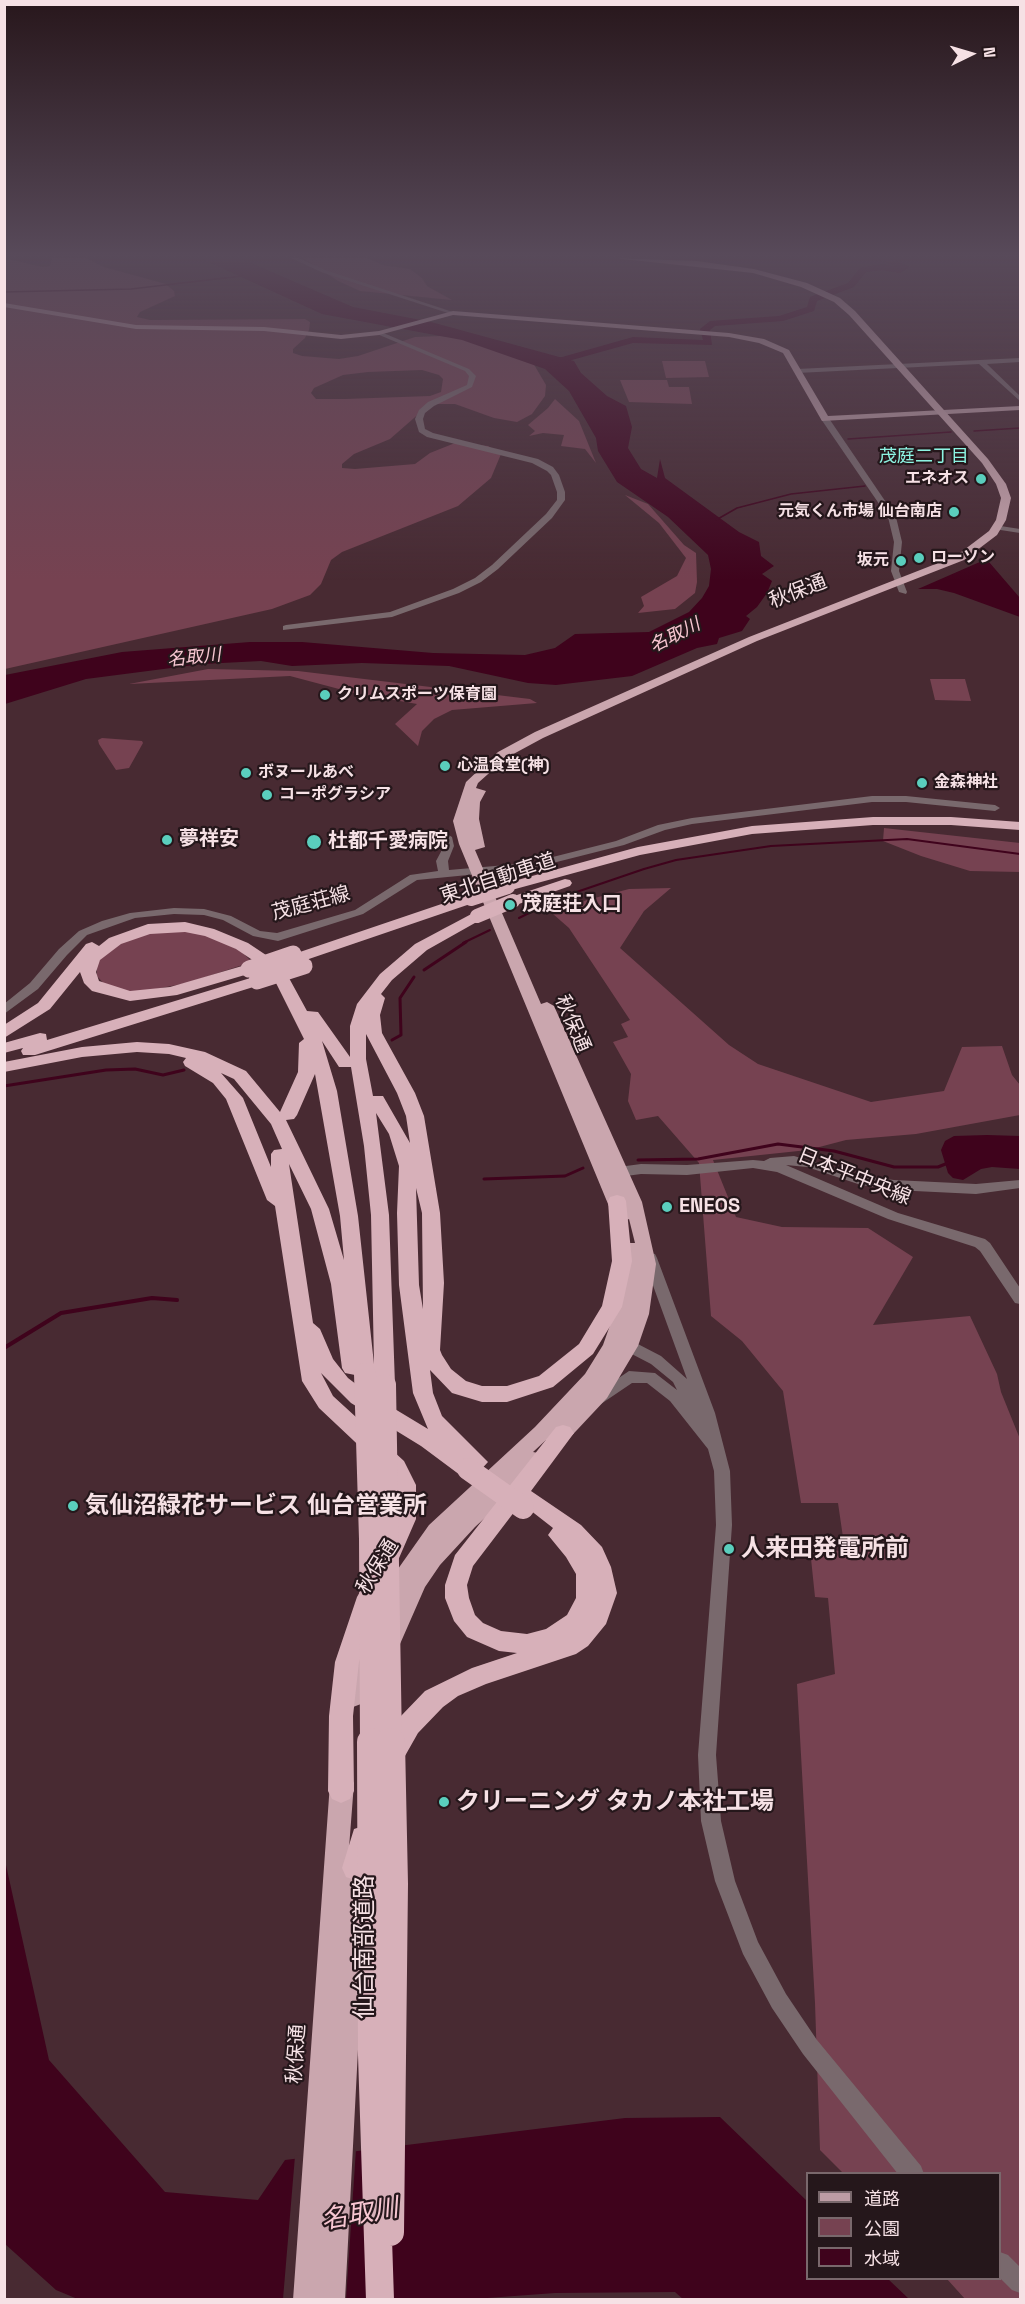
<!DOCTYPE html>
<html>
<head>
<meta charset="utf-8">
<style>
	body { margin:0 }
	#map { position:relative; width:1025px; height:2304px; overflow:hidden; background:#482a32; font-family:"Space Grotesk","Noto Sans JP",sans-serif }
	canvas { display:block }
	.frame { position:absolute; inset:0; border:6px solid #f6e1e5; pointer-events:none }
	.legend { position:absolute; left:806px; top:2172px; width:195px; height:108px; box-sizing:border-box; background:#25171b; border:2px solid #79686c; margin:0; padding:8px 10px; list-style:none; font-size:18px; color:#f6e1e5 }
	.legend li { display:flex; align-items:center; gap:12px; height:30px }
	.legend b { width:30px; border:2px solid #79686c }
	.north { position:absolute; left:941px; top:24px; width:60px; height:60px; -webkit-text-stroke:4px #25171b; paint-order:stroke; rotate:85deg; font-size:16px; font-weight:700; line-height:24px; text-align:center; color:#f6e1e5 }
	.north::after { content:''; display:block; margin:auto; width:21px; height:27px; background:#f6e1e5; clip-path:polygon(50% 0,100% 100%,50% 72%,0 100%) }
</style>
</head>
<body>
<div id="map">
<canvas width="1025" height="2304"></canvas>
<div class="frame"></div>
<ul class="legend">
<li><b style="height:8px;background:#bd9ca4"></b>道路</li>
<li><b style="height:16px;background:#764251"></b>公園</li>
<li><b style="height:16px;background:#3f031c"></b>水域</li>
</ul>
<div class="north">N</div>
</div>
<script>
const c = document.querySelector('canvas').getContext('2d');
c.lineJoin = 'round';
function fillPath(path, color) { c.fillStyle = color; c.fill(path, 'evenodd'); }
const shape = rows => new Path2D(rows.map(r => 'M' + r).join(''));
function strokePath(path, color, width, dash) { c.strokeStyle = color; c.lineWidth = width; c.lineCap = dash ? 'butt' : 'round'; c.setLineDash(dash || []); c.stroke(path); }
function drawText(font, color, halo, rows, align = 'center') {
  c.font = font + ' "Space Grotesk","Noto Sans JP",sans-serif'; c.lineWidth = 4.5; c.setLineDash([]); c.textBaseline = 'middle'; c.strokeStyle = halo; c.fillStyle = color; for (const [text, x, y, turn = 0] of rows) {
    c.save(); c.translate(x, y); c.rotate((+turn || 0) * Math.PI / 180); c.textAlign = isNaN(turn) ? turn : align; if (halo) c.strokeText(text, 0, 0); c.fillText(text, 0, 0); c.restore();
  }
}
fillPath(shape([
	[4,258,43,267,50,266,52,258,86,258,104,267,166,284,174,291,175,296,140,312,137,317,150,320,305,319,310,322,309,330,305,338,293,349,293,353,302,356,339,359,358,356,415,337,440,336,464,338,529,356,546,385,545,396,532,414,517,422,494,418,455,404,430,404,390,439,354,454,342,464,342,468,355,469,415,464,430,453,455,443,488,446,501,454,491,478,458,506,342,552,331,560,321,584,310,595,272,609,5,669],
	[422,370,439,375,443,379,441,392,430,396,345,399,316,399,311,393,314,388,343,375,368,372],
	[303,258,367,258,383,265,410,269,422,278,427,286,452,300,360,291,338,281],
	[662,361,705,361,709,377,666,378],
	[667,380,669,387,689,387,692,404,629,402,620,380],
	[555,399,579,421,596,463,585,449,561,446,564,435,543,433,529,436,535,431,528,425,548,408],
	[625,495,648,504,684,545,696,553,697,582,695,593,675,609,638,613,644,606,641,597,677,576,686,558,659,523],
	[208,669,298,671,530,699,537,703,452,710,434,719,422,731,418,746,395,724,417,704,354,693,290,676,129,684],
	[930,679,965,679,971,701,935,700],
	[102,738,142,741,143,743,129,768,116,770,99,744,98,740],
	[884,828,1020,843,1020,872,970,871,921,856,883,841],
	[671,888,644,911,620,948,729,1045,758,1064,871,1102,944,1091,962,1047,1002,1046,1012,1075,1020,1085,1020,1115,916,1134,846,1140,808,1150,713,1160,736,1217,782,1227,868,1228,913,1257,873,1325,970,1316,997,1374,1001,1392,1020,1439,1020,2299,965,2299,947,2279,1000,2278,1000,2174,843,2173,820,2150,815,2003,797,1684,835,1674,828,1598,815,1597,810,1549,845,1551,838,1503,801,1503,783,1391,742,1341,711,1316,699,1163,658,1116,636,1120,628,1101,631,1074,613,1042,628,1037,621,1024,630,1020,569,928,553,914,587,900,629,889],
	[174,930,205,934,241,951,252,962,187,983,140,992,124,991,105,985,97,976,97,964,102,956,118,943,143,934]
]), '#764251');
fillPath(shape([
	[200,258,239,258,353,307,431,322,574,361,581,373,607,396,626,406,632,427,628,448,641,469,657,478,660,459,665,478,739,532,759,542,761,556,774,566,762,574,772,581,767,593,757,607,746,616,750,619,742,631,719,638,717,644,697,648,632,676,556,685,528,683,449,666,362,663,292,666,261,661,202,664,86,679,5,704,5,675,122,652,250,642,302,642,433,653,525,655,555,648,575,634,649,632,689,612,702,598,709,586,711,569,708,555,668,517,617,482,598,451,596,438,569,391,545,369,462,340,322,314],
	[982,561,989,562,1020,598,1020,617,954,593,937,589,918,589],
	[987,1135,1020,1136,1020,1169,992,1167,981,1169,963,1180,953,1178,948,1173,941,1150,945,1141,954,1136],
	[4,1856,49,2060,165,2192,258,2200,285,2160,625,2118,720,2117,807,2201,808,2278,888,2279,909,2299,684,2300,675,2292,555,2293,460,2300,80,2300,56,2290,5,2244]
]), '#3f031c');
fillPath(shape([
	[356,2149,346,2300,283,2299,295,2156]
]), '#482a32');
strokePath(shape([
	[4,292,131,289,242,276],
	[974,431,1020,428],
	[848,439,951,432],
	[716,520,737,508,791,494,865,486]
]), '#3f031c', 1.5);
strokePath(shape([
	[519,918,559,898,644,869,676,860,771,846,907,839,1020,854],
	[463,943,490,930]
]), '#3f031c', 2);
strokePath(shape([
	[424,970,466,942],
	[392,1040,401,1035,400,998,414,977],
	[4,1086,106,1070,135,1069,163,1075,184,1070],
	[638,1160,698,1159,778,1144,834,1151,894,1167,938,1167,948,1163],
	[484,1179,565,1176,583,1168]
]), '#3f031c', 3);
strokePath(shape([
	[4,1348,61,1313,152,1298,177,1300]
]), '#3f031c', 4);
fillPath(shape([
	[876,258,888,258,910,267,900,273,882,270,866,272,854,287,817,301,814,311,783,321,715,326,710,330,712,345,633,343,561,363,552,368,544,366,555,359,633,337,703,340,700,329,710,321,779,316,807,307,810,297,848,283,860,268,882,264,898,267,876,258]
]), '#3f031c');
fillPath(shape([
	[291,258,299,258,325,270,456,313,451,314,321,272,291,258],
	[377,332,381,332,469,369,476,376,472,387,434,406,425,413,423,419,425,429,433,433,538,459,553,467,559,475,565,492,565,500,552,518,498,569,481,582,459,593,392,617,283,630,283,626,286,625,390,612,453,589,475,578,492,565,546,514,557,500,557,492,551,475,547,471,532,463,427,437,419,432,415,419,419,410,428,402,467,385,469,376,465,371,377,334,377,332],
	[1020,358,1020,362,987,364,1020,396,1020,401,979,364,797,373,794,371,797,369,1020,358],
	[822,417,828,417,896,517,902,542,899,571,907,592,906,594,899,592,891,571,894,542,888,517,821,419,822,417],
	[994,525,1020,529,1020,533,994,529,994,525],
	[872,796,906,796,995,805,1000,808,995,811,906,802,872,802,692,824,665,830,624,845,529,869,417,880,363,914,278,941,253,936,223,920,204,915,174,914,135,918,87,935,67,955,38,989,4,1014,4,1004,30,983,59,949,79,931,102,921,130,913,174,908,204,909,231,916,260,931,277,933,355,910,410,875,438,871,436,861,444,846,442,837,447,834,452,837,454,846,448,861,449,870,529,863,616,841,658,825,692,818,872,796],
	[794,1156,862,1176,894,1180,976,1184,1020,1180,1020,1188,976,1194,894,1190,861,1185,807,1167,786,1165,898,1213,985,1239,990,1243,1020,1288,1020,1304,1015,1303,980,1251,975,1247,888,1219,777,1172,753,1168,687,1175,641,1174,611,1178,604,1173,611,1168,641,1164,687,1165,753,1160,764,1161,770,1158,794,1156],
	[650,1253,655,1254,657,1258,715,1413,730,1471,732,1525,716,1755,721,1821,735,1881,758,1942,786,1994,817,2040,921,2166,924,2174,898,2174,803,2054,772,2008,743,1954,715,1881,701,1821,698,1755,716,1525,714,1471,708,1449,670,1401,647,1383,632,1383,598,1406,592,1404,590,1400,592,1396,629,1371,655,1373,677,1390,673,1382,651,1364,624,1350,616,1337,619,1333,624,1331,629,1333,634,1342,661,1356,687,1379,643,1258,645,1254,650,1253],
	[1000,2252,1008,2255,1020,2267,1020,2293,1012,2290,1000,2278,1000,2252]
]), '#79696d');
fillPath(shape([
	[4,303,136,325,264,327,341,335,379,331,453,311,729,333,764,339,789,350,828,416,1020,406,1020,410,822,421,783,353,759,343,729,337,453,315,379,335,341,339,264,331,136,329,4,307,4,303]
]), '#bd9ca4');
fillPath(shape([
	[613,258,697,261,754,269,807,283,840,298,855,311,988,459,1006,484,1011,498,1006,520,997,535,964,560,757,641,543,738,506,758,478,783,476,788,486,791,480,802,479,819,485,847,475,850,541,1004,547,1002,554,1006,642,1202,656,1264,649,1314,638,1346,607,1398,562,1446,555,1449,548,1446,546,1440,533,1452,543,1454,546,1459,543,1464,475,1527,440,1565,425,1587,400,1644,392,1646,384,1644,381,1637,396,1604,388,1608,381,1605,377,1599,381,1593,429,1525,535,1427,585,1374,603,1345,615,1311,621,1277,620,1247,623,1243,635,1243,629,1219,622,1222,613,1216,459,844,453,821,466,782,498,752,535,732,749,637,956,556,989,531,996,520,1001,498,996,484,982,463,849,315,834,302,801,287,753,273,613,258],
	[367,1638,375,1640,378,1647,364,1697,361,1704,353,1707,345,1704,342,1697,356,1647,359,1640,367,1638],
	[342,1772,350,1776,354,1783,349,1848,356,1846,364,1849,368,1857,345,2300,293,2300,330,1783,334,1776,342,1772]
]), '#caa6ae');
fillPath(shape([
	[873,817,951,817,1020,822,1020,830,951,825,873,825,752,834,640,855,508,891,501,887,503,884,638,847,752,826,873,817],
	[565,879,570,880,572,883,570,886,513,906,505,901,508,898,565,879],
	[471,894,479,899,476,902,303,961,291,961,289,958,291,955,471,894],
	[477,911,482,913,485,916,482,919,427,950,392,980,381,994,385,998,380,1015,382,1033,415,1093,424,1116,440,1213,444,1283,440,1350,442,1355,451,1369,466,1381,482,1386,507,1386,539,1376,579,1344,602,1306,612,1261,608,1201,610,1197,617,1195,624,1197,626,1201,632,1261,622,1307,593,1354,553,1387,507,1402,482,1402,452,1393,430,1370,433,1393,442,1416,488,1462,476,1475,468,1478,460,1475,421,1446,351,1403,321,1373,333,1396,404,1461,416,1485,416,1519,396,1565,388,1567,380,1565,377,1558,394,1519,394,1485,388,1473,319,1408,302,1381,275,1206,267,1200,226,1099,213,1083,185,1066,183,1062,186,1058,169,1054,137,1052,82,1057,4,1072,4,1062,82,1047,137,1042,169,1044,205,1052,246,1071,280,1112,298,1072,299,1043,304,1039,276,983,257,963,236,949,205,936,185,932,150,934,121,944,100,960,96,972,99,981,130,991,170,987,249,964,257,969,255,972,177,995,130,1001,92,991,84,983,80,972,50,1009,4,1038,4,1025,38,1003,86,944,92,942,99,946,109,938,148,924,185,922,214,929,248,943,269,957,289,978,307,1011,318,1012,350,1057,350,1026,357,1004,380,974,415,944,477,911],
	[366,1034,397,1093,406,1116,410,1143,383,1096,373,1096,366,1059,366,1034],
	[322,1041,339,1067,351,1067,364,1146,371,1215,374,1364,358,1216,337,1091,322,1041],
	[221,1073,234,1079,271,1124,282,1149,274,1150,271,1154,271,1167,243,1098,221,1073],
	[315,1074,340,1216,344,1260,329,1209,286,1120,294,1119,297,1115,315,1074],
	[376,1113,389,1134,399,1166,397,1213,399,1285,413,1393,428,1429,365,1391,348,1378,333,1359,320,1329,313,1323,289,1164,311,1209,331,1284,342,1368,345,1373,355,1375,358,1379,365,1382,372,1379,374,1375,378,1390,385,1393,392,1390,395,1385,389,1215,376,1113],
	[416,1188,422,1213,423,1309,419,1285,416,1188],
	[257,976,265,981,263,984,35,1055,23,1055,21,1051,23,1048,4,1053,4,1043,40,1033,46,1034,47,1040,257,976],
	[563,1425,570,1427,574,1433,531,1491,581,1525,602,1547,611,1567,617,1593,606,1624,588,1646,576,1654,486,1684,458,1696,443,1707,418,1733,401,1763,392,1766,383,1763,380,1755,400,1717,425,1691,472,1668,517,1653,499,1651,467,1637,454,1621,445,1598,445,1585,455,1555,556,1427,563,1425],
	[521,1503,553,1528,548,1535,566,1557,576,1574,576,1598,567,1615,546,1629,527,1634,501,1631,483,1623,475,1615,469,1598,467,1585,473,1566,521,1503],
	[369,1587,377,1590,381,1597,359,1662,353,1716,354,1791,350,1799,341,1803,332,1799,328,1791,329,1716,335,1662,357,1597,361,1590,369,1587],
	[363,1826,372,1829,376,1838,364,1877,355,1880,346,1877,342,1868,354,1829,363,1826]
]), '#d7b0b9');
strokePath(shape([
	[471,899,508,887],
	[477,916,513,901]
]), '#d7b0b9', 14);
strokePath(shape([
	[249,969,293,954],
	[257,981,304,966]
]), '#d7b0b9', 17);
strokePath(shape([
	[365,1374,370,1539,371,1744],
	[385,1385,391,1744],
	[468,1469,523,1508]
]), '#d7b0b9', 22);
strokePath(shape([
	[371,1742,372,2055,380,2300],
	[390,2232,394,1884,391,1742]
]), '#d7b0b9', 28);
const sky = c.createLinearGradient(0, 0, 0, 581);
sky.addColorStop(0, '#28171c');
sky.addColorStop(0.44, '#584a5a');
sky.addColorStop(1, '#584a5a00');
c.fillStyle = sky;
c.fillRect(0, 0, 1025, 581);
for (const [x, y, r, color] of [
	[981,479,6,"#5acebd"],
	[954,512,6,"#5acebd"],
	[919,558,6,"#5acebd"],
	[901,561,6,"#5acebd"],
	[325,695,6,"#5acebd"],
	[445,766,6,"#5acebd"],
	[246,773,6,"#5acebd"],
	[922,783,6,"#5acebd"],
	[267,795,6,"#5acebd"],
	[167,840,6,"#5acebd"],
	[314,842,8,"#5acebd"],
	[510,905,6,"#5acebd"],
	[667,1207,6,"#5acebd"],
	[73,1506,6,"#5acebd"],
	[729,1549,6,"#5acebd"],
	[444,1802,6,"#5acebd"]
]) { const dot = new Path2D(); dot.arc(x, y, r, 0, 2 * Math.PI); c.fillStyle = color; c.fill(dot); strokePath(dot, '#25171b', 2); }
drawText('bold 16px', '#f6e1e5', '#25171b', [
	["エネオス",969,479,"right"],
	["元気くん市場 仙台南店",942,512,"right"],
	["ローソン",931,558],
	["坂元",889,561,"right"],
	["クリムスポーツ保育園",337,695],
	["心温食堂(神)",457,766],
	["ボヌールあべ",258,773],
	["金森神社",934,783],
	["コーポグラシア",279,795]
], 'left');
drawText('18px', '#8df4e3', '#25171b', [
	["茂庭二丁目",924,457]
]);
drawText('italic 18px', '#f8c7d2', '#25171b', [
	["名取川",675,636,-27],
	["名取川",194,658,-6]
]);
drawText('20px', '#f6e1e5', '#25171b', [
	["秋保通",798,592,-21],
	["東北自動車道",498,879,-18],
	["茂庭荘線",311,904,-15],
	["秋保通",572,1024,67],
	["日本平中央線",854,1177,22],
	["秋保通",378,1567,-58],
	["秋保通",297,2054,-86]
]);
drawText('bold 20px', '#f6e1e5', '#25171b', [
	["夢祥安",179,840],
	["杜都千愛病院",328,842],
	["茂庭荘入口",522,905],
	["ENEOS",679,1207]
], 'left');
drawText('bold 24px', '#f6e1e5', '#25171b', [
	["気仙沼緑花サービス 仙台営業所",85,1506],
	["人来田発電所前",741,1549],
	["クリーニング タカノ本社工場",456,1802]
], 'left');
drawText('24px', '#f6e1e5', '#25171b', [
	["仙台南部道路",365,1947,-90]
]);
drawText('italic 26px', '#f8c7d2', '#25171b', [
	["名取川",360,2215,-10]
]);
</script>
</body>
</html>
